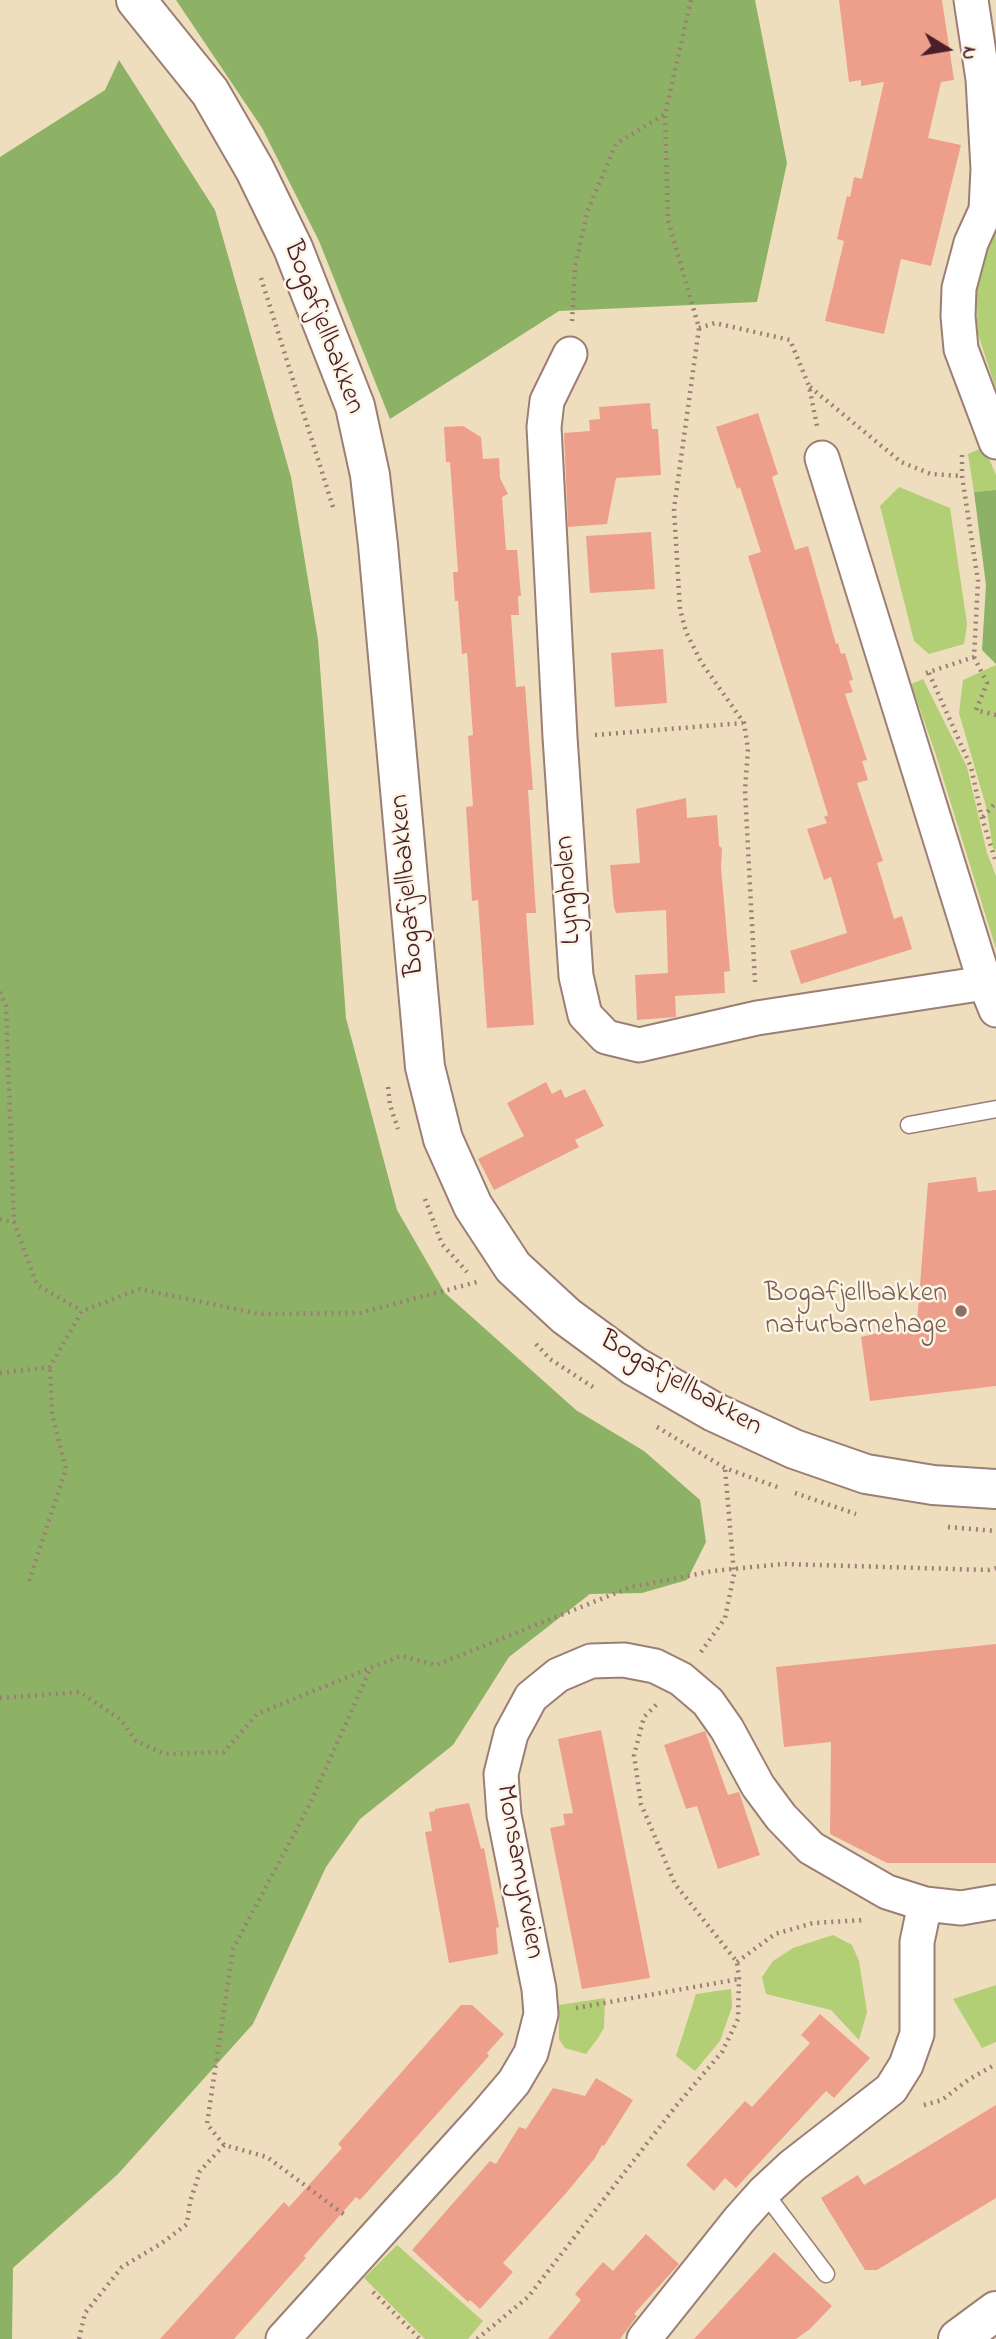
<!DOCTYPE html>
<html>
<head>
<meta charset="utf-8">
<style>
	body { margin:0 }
	#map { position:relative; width:996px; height:2339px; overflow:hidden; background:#eedebd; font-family:"Indie Flower",sans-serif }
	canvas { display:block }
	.north { position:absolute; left:912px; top:14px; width:70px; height:70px; -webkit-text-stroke:5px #fcf5e5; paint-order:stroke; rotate:101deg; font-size:19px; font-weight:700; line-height:28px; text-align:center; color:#4a1f2b }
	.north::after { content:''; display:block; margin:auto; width:24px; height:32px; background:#4a1f2b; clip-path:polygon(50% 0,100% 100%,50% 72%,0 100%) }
</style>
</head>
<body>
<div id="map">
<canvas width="996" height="2339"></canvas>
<div class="north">N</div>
</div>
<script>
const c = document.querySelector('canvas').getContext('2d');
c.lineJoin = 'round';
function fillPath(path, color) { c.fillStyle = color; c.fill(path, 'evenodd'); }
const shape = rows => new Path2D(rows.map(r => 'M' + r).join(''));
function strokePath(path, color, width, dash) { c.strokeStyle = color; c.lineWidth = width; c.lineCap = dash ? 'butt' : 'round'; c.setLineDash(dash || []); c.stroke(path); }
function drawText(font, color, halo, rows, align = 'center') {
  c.font = font + ' "Indie Flower",sans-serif'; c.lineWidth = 5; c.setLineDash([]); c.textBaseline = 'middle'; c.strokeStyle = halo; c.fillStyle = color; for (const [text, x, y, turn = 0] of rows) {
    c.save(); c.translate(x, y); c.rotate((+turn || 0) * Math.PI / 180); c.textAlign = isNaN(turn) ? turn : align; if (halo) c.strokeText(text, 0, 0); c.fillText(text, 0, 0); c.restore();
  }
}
fillPath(shape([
	[996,231,996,389,978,334,974,276,989,236],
	[984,447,996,475,996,490,974,492,968,454],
	[899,487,950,508,967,624,964,644,929,654,914,641,880,506],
	[996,665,996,850,993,848,986,806,959,713,963,680],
	[923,679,967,767,987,853,996,876,996,949,935,752,911,684],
	[833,1935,852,1945,859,1961,867,2012,859,2040,831,2010,766,1994,762,1977,773,1961,793,1948],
	[996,1985,996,2042,982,2048,953,1999],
	[731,1989,732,2007,720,2041,695,2071,676,2056,696,1994],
	[605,1998,604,2028,598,2038,586,2054,565,2048,559,2039,559,2005],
	[397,2245,483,2321,468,2339,425,2339,364,2278]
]), '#b2cf75');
fillPath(shape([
	[176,0,755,0,787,163,757,302,559,311,390,419,319,241,262,128],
	[119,60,215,210,291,477,318,640,346,1018,397,1210,445,1293,576,1410,644,1451,700,1500,706,1542,687,1580,642,1593,590,1594,509,1657,453,1745,360,1819,326,1867,253,2024,118,2174,13,2268,12,2339,0,2339,0,157,105,90],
	[996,490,996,664,982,650,986,585,974,492]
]), '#8db266');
fillPath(shape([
	[839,0,942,0,954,80,941,82,928,138,961,145,931,266,901,259,884,334,825,321,844,241,837,239,847,196,850,197,854,177,862,179,884,82,861,86,861,80,849,82],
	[650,403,652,429,658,429,661,475,616,478,607,524,568,527,564,433,590,431,589,420,600,419,599,407],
	[758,413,778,474,772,477,795,550,808,546,836,644,838,643,841,654,845,653,853,680,849,681,853,692,845,694,867,760,862,761,868,780,857,783,883,861,877,863,894,919,902,916,912,949,801,984,790,951,847,933,831,877,824,880,807,829,827,823,824,817,828,815,748,556,761,552,740,487,737,489,716,427],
	[463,426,481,437,483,459,499,458,500,478,508,494,502,497,506,550,517,550,521,596,518,596,519,615,511,615,516,687,525,686,533,790,528,790,536,913,526,913,534,1025,487,1028,478,900,472,901,466,807,473,806,468,736,473,735,467,653,462,654,458,601,455,601,453,572,458,572,450,462,446,462,444,427],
	[651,532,655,589,590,593,586,536],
	[663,649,667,703,615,707,611,653],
	[686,798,687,818,717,815,719,846,722,848,721,867,730,971,724,972,725,993,675,996,676,1017,637,1020,635,975,668,973,666,910,616,913,614,907,610,865,640,863,636,809],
	[546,1082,552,1094,561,1089,565,1098,585,1089,604,1126,575,1140,579,1147,494,1190,478,1159,524,1136,507,1103],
	[976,1177,978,1192,996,1190,996,1386,870,1401,861,1337,917,1323,928,1183],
	[996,1644,996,1863,887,1863,830,1834,831,1742,784,1747,776,1667],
	[601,1730,650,1978,582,1989,550,1828,565,1825,563,1814,573,1813,558,1739],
	[705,1731,728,1795,739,1792,760,1855,718,1869,697,1806,686,1809,664,1745],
	[469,1803,481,1849,484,1848,499,1927,496,1928,498,1954,449,1963,425,1832,432,1831,429,1812,435,1811,435,1809],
	[461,2005,472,2005,504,2034,487,2053,489,2056,360,2200,356,2197,304,2256,306,2258,234,2339,160,2339,284,2202,289,2207,342,2148,338,2144],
	[820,2014,870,2058,834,2098,826,2091,736,2188,725,2178,714,2191,686,2165,745,2101,752,2107,810,2043,801,2035],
	[596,2078,633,2100,604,2146,602,2145,595,2158,567,2192,503,2263,513,2272,480,2309,470,2300,468,2302,412,2250,490,2161,496,2164,519,2127,526,2129,553,2088,585,2096],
	[996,2105,996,2198,877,2270,865,2270,821,2198,858,2175,864,2185],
	[646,2234,679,2264,634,2314,637,2316,620,2339,548,2339,581,2300,575,2294,603,2262,613,2271],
	[774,2252,832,2306,810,2329,796,2339,694,2339]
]), '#ee9f8b');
const service = shape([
	[909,1125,996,1109],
	[764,2192,826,2274]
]);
const minor = shape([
	[971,0,983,79,988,169,986,210,971,243,959,288,958,316,961,349,996,442],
	[570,354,547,401,544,427,560,737,576,976,585,1015,606,1037,639,1045,757,1018,985,983],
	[822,458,985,983,996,1010],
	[283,2339,485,2116,514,2082,531,2053,541,2014,539,1989,504,1815,501,1774,511,1734,531,1697,558,1675,591,1661,624,1660,655,1666,681,1679,708,1702,727,1729,758,1786,781,1817,811,1848,887,1892,925,1904,961,1908,996,1902],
	[644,2339,739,2220,764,2192,792,2166,891,2089,906,2065,917,2034,917,1942,925,1904]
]);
const tertiary = shape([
	[136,0,210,92,255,170,293,248,355,406,370,475,378,545,425,1067,443,1139,473,1206,513,1267,566,1316,634,1366,714,1412,794,1449,866,1474,933,1485,996,1489],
	[958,2339,996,2311]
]);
strokePath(service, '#9c7e74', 19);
strokePath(minor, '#9c7e74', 37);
strokePath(tertiary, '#9c7e74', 42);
strokePath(shape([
	[691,0,665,114,668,220,699,328,674,509,680,609,686,632,701,662,744,723,748,749,745,790,755,982],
	[261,278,333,507],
	[572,321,575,268,587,212,616,144,665,114],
	[699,328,715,323,790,340,809,386,817,426],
	[810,387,901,462,931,474,962,476],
	[974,657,987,683,976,710,996,715],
	[926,673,974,657,978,581,962,476,962,455],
	[929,673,971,767,982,818,996,862],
	[595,735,743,723],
	[983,817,996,802],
	[0,992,6,1006,14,1222],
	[388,1087,390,1105,398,1129],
	[425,1199,442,1244,467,1272],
	[0,1219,14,1222,37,1285,82,1311],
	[536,1344,550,1359,593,1387],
	[0,1373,50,1367,82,1311,140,1289,260,1314,360,1313,477,1282],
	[657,1427,725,1468,780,1488],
	[795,1493,856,1514],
	[948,1527,996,1531],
	[29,1581,66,1469,52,1414,50,1367],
	[701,1652,725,1618,734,1574,725,1468],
	[0,1698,80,1692,121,1720,136,1741,165,1754,224,1752,257,1714,370,1668,401,1656,436,1665,631,1587,713,1571,783,1564,988,1570,996,1568],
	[737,1962,775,1934,813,1923,864,1920],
	[576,2008,739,1979],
	[924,2105,942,2100,968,2080,996,2064],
	[224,2145,207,2124,233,1949,310,1804,370,1669],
	[373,2292,420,2339],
	[79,2339,85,2313,122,2267,162,2243,187,2224,190,2202,200,2171,224,2145,267,2157,346,2216],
	[477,2339,528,2297,676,2106,722,2052,738,2019,739,1979,737,1962,675,1884,641,1804,634,1755,644,1717,657,1704]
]), '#9c7e74', 4.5, [2, 5]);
strokePath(service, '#fff', 16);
strokePath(minor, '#fff', 33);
strokePath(tertiary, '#fff', 38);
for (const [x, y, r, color] of [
	[961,1311,7,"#8d6e63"]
]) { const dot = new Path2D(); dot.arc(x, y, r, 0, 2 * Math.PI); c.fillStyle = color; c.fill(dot); strokePath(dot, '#fcf5e5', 2.5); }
drawText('28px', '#4a1f2b', '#fcf5e5', [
	["Bogafjellbakken",322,328,69],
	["Bogafjellbakken",409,885,-95],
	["Lyngholen",570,890,-94],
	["Bogafjellbakken",680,1385,30],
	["Monsamyrveien",518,1872,80]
]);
drawText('28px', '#785e54', '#fcf5e5', [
	["Bogafjellbakken",947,1295],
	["naturbarnehage",947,1327]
], 'right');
</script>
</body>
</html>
